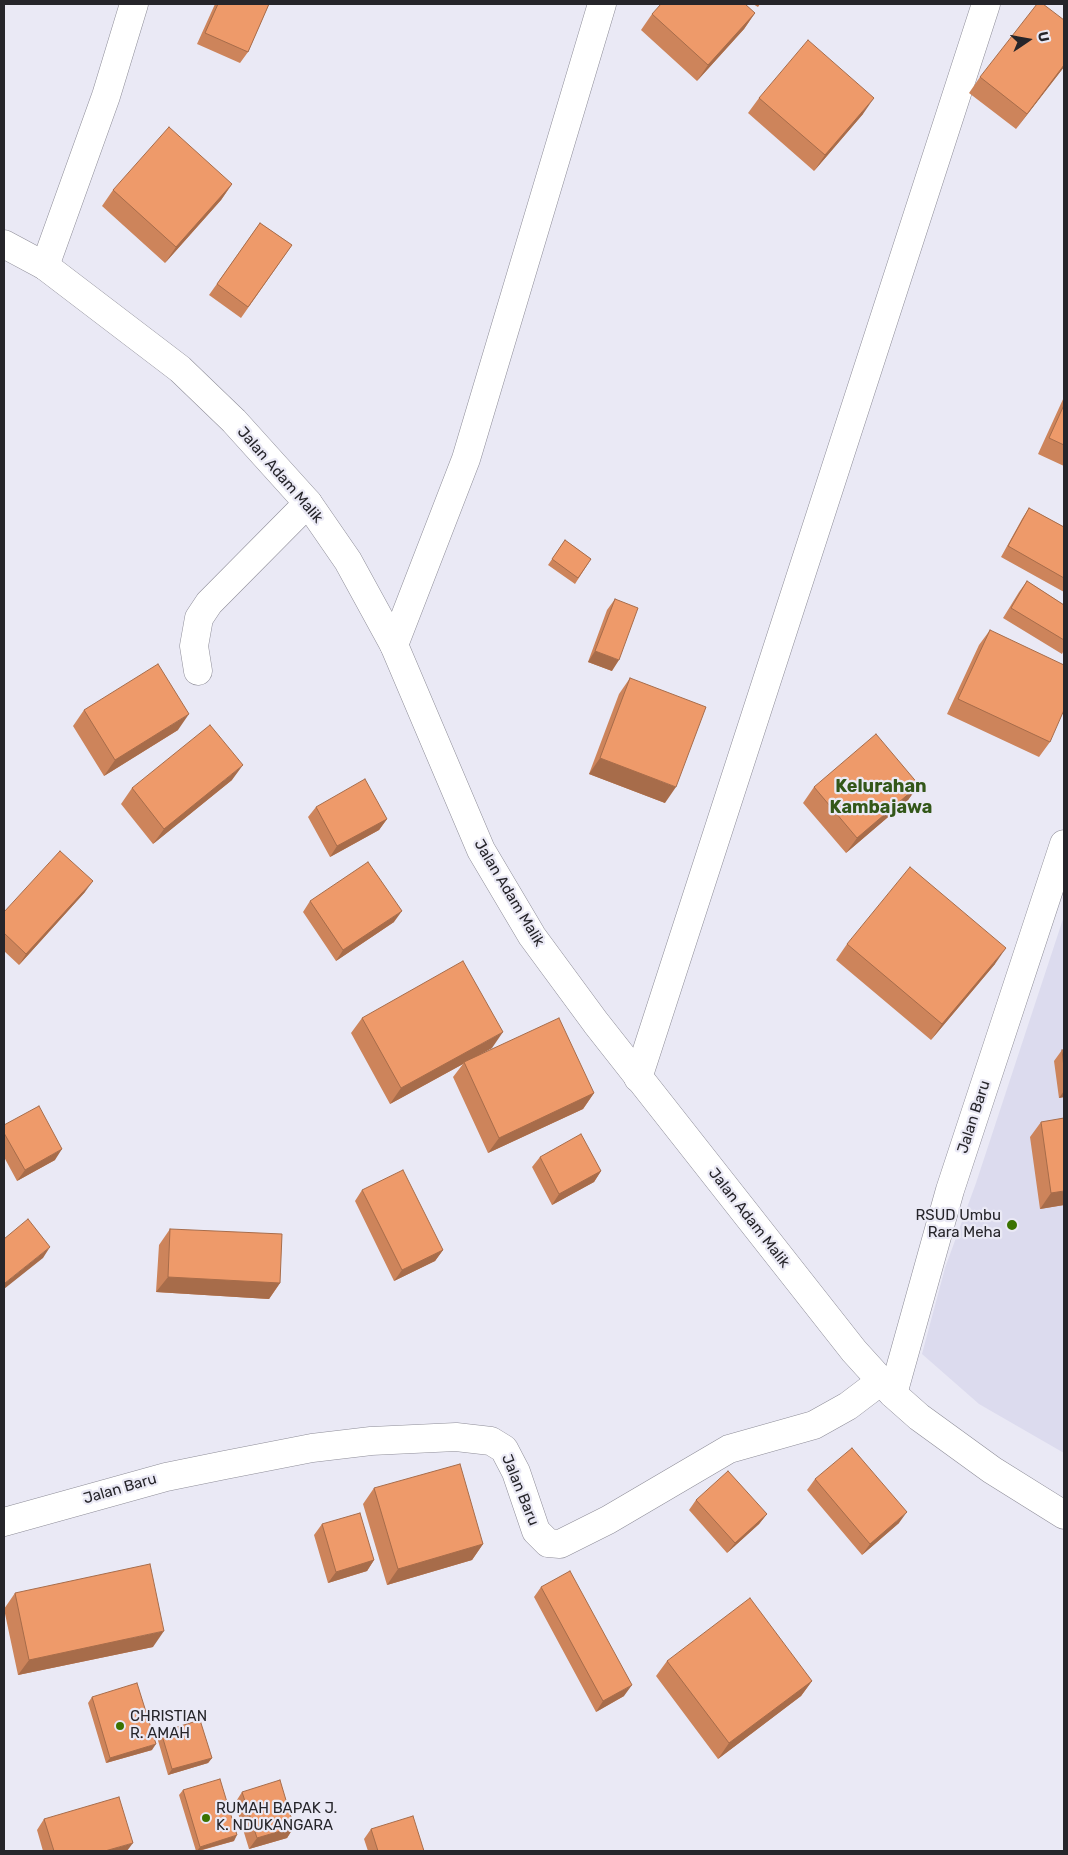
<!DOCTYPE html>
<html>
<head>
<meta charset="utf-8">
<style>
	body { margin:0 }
	#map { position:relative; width:1068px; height:1855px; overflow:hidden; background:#eae9f5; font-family:Rubik,sans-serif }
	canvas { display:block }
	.frame { position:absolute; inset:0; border:5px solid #26252a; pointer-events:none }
	.north { position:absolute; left:1003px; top:15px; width:50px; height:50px; -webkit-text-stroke:4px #eae9f5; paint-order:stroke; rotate:78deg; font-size:14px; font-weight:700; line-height:20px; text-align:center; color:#26252a }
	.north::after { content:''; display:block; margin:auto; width:18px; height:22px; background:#26252a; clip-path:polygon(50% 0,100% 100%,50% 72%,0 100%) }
</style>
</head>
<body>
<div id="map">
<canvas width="1068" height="1855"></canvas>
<div class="frame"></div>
<div class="north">U</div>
</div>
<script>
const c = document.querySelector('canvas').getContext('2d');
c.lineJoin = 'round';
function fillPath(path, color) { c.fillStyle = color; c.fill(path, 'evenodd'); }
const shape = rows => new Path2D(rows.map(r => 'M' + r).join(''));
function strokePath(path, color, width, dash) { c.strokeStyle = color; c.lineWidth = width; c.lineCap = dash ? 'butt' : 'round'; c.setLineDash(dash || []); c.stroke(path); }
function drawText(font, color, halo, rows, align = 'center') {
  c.font = font + ' Rubik,sans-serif'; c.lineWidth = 4.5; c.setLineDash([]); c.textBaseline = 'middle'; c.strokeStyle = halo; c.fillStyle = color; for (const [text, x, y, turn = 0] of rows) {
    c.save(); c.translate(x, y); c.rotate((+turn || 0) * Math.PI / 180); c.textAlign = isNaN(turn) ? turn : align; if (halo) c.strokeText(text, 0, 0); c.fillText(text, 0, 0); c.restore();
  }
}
fillPath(shape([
	[1064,916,1064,1453,979,1404,922,1354,945,1268,976,1183]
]), '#dcdbee');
const minor = shape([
	[45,266,106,96,134,4],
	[394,645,466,459,602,4],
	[198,671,194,646,199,618,209,603,308,503],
	[638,1078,986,4],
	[893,1394,950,1190,1064,844],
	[4,1522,166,1477,225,1465,312,1448,371,1441,456,1437,491,1441,504,1449,516,1472,536,1531,548,1543,560,1544,608,1520,729,1449,814,1425,848,1406,881,1381]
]);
const highway = shape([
	[4,244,45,266,180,369,234,421,308,503,348,561,394,645,481,850,532,936,596,1023,854,1351,893,1394,919,1417,992,1470,1064,1515]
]);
strokePath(minor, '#8e8d98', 29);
strokePath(highway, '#8e8d98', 29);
strokePath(minor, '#fff', 28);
strokePath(highway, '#fff', 28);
fillPath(shape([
	[215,4,269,4,248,52,240,63,197,44],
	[753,4,760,4,758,7],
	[755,13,744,29,697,81,641,30,652,14],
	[1064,20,1064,67,1016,129,969,93,980,77],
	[759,98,863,114,814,171,748,113],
	[232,184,221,200,165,263,102,206,113,190],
	[260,223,292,245,241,318,209,295],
	[1064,397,1064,466,1038,454],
	[1029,508,1064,527,1064,592,1001,557,1022,519],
	[565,540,591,559,575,584,548,565],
	[1027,581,1064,605,1064,650,1062,654,1003,618,1019,592],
	[615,599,612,671,588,662,607,610],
	[990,630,1050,742,1039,757,947,714,979,645],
	[630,678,665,803,589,774,619,694],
	[84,710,178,730,104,776,73,726],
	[232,780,153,844,121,804,132,788],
	[919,785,908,800,846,853,803,803,814,787],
	[316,807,387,819,379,830,330,857,308,817],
	[85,892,19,965,4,951,4,912],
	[310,901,394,922,336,961,303,912],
	[847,944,995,964,931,1040,836,960],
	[362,1018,492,1048,480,1054,594,1093,583,1109,488,1153,453,1077,463,1064,390,1104,351,1033],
	[1062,1050,1064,1050,1064,1097,1059,1098,1054,1061],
	[1041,1122,1064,1205,1040,1209,1030,1137],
	[4,1125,55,1160,17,1181,4,1157],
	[540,1157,601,1171,594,1182,552,1205,532,1167],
	[362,1190,443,1250,435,1261,394,1281,355,1201],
	[170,1229,280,1283,269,1299,156,1292,159,1245],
	[815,1479,899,1523,862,1555,807,1490],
	[374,1488,483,1544,472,1560,387,1585,363,1504],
	[696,1500,767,1514,759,1524,727,1553,689,1510],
	[322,1524,374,1560,367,1571,328,1583,314,1535],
	[541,1587,624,1696,596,1712,534,1597],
	[15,1593,153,1647,18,1675,4,1609],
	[667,1661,812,1681,801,1696,718,1759,656,1676],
	[92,1697,152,1750,106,1763,88,1703],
	[161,1732,212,1758,208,1763,168,1775,157,1737],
	[183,1790,234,1841,199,1851,196,1851,179,1795],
	[242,1792,294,1827,287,1838,249,1849,235,1803],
	[44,1819,127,1851,43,1851,37,1830],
	[371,1829,424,1851,368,1851,364,1839]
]), '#cd845b');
fillPath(shape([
	[755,13,744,29,697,81,708,65],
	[1064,65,1064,67,1016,129,1027,114],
	[874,98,863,114,814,171,825,155],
	[232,184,221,200,165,263,176,247],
	[595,651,619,660,612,671,588,662],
	[189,714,178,730,104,776,115,760],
	[600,758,676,787,665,803,589,774],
	[243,765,232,780,153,844,164,829],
	[919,785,908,800,846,853,857,838],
	[387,819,379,830,330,857,337,846],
	[93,881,85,892,19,965,26,954],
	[402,911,394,922,336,961,343,950],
	[1006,948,995,964,931,1040,942,1024],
	[503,1032,492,1048,465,1063,464,1062,463,1064,390,1104,401,1088],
	[1064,1091,1064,1097,1059,1098],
	[594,1093,583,1109,488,1153,499,1138],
	[62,1149,55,1160,17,1181,25,1170],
	[601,1171,594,1182,552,1205,559,1194],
	[1064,1191,1064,1205,1040,1209,1051,1193],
	[50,1247,43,1258,4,1289,4,1285,5,1283],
	[443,1250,435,1261,394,1281,402,1270],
	[168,1277,280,1283,269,1299,156,1292],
	[907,1512,899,1523,862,1555,870,1544],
	[767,1514,759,1524,727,1553,735,1543],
	[483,1544,472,1560,387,1585,398,1569],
	[374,1560,367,1571,328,1583,336,1572],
	[164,1631,153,1647,18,1675,29,1660],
	[812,1681,801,1696,718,1759,729,1743],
	[632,1685,624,1696,596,1712,603,1701],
	[156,1744,152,1750,106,1763,110,1758],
	[212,1758,208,1763,168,1775,172,1769],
	[294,1827,287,1838,249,1849,257,1838],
	[237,1835,234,1841,197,1851,200,1847],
	[133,1843,127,1851,105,1851]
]), '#a76c4a');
const building = shape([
	[218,4,269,4,248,52,205,33,218,4],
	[661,4,745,4,755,13,708,65,652,14,661,4],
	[1037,4,1043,4,1064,20,1064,65,1027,114,980,77,1037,4],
	[808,40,874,98,825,155,759,98,808,40],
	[169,127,232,184,176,247,113,190,169,127],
	[260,223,292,245,248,307,217,284,260,223],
	[1064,405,1064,445,1049,438,1064,405],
	[1029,508,1064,527,1064,578,1008,546,1029,508],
	[565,540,591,559,578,578,552,559,565,540],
	[1027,581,1064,605,1064,640,1011,608,1027,581],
	[615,599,638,608,619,660,595,651,615,599],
	[990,630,1064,665,1064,710,1050,742,958,699,990,630],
	[158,664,189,714,115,760,84,710,158,664],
	[630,678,706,707,676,787,600,758,630,678],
	[210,725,243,765,164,829,132,788,210,725],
	[876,734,919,785,857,838,814,787,876,734],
	[365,779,387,819,337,846,316,807,365,779],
	[60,851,93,881,26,954,4,933,4,912,60,851],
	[368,862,402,911,343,950,310,901,368,862],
	[910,867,1006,948,942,1024,847,944,910,867],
	[463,961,503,1032,401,1088,362,1018,463,961],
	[559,1018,594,1093,499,1138,464,1062,559,1018],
	[1062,1050,1064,1050,1064,1068,1062,1050],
	[39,1106,62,1149,25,1170,4,1133,4,1125,39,1106],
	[1064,1118,1064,1191,1051,1193,1041,1122,1064,1118],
	[581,1134,601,1171,559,1194,540,1157,581,1134],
	[403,1170,443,1250,402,1270,362,1190,403,1170],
	[28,1219,50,1247,5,1283,4,1282,4,1239,28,1219],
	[170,1229,282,1234,280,1283,168,1277,170,1229],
	[852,1448,907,1512,870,1544,815,1479,852,1448],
	[460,1464,483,1544,398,1569,374,1488,460,1464],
	[728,1471,767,1514,735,1543,696,1500,728,1471],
	[360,1513,374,1560,336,1572,322,1524,360,1513],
	[150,1564,164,1631,29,1660,15,1593,150,1564],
	[570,1571,632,1685,603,1701,541,1587,570,1571],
	[750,1598,812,1681,729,1743,667,1661,750,1598],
	[137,1683,156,1744,110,1758,92,1697,137,1683],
	[200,1720,212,1758,172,1769,161,1732,200,1720],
	[220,1779,237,1835,200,1847,183,1790,220,1779],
	[280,1780,294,1827,257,1838,242,1792,280,1780],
	[119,1797,133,1843,105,1851,54,1851,44,1819,119,1797],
	[413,1816,424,1851,378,1851,371,1829,413,1816]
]);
fillPath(building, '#ee9a6a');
strokePath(building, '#a76c4a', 1);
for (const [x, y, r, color] of [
	[1012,1225,6,"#3b7301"],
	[120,1726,5,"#3b7301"],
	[206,1818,5,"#3b7301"]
]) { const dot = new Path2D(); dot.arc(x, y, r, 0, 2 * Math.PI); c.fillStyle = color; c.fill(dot); strokePath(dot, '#eae9f5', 2); }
drawText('15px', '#26252a', '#eae9f5', [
	["Jalan Adam Malik",280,475,49],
	["Jalan Adam Malik",509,893,59],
	["Jalan Baru",974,1117,-72],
	["Jalan Adam Malik",749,1218,52],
	["Jalan Baru",120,1489,-16],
	["Jalan Baru",520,1490,68]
]);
drawText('15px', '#26252a', '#eae9f5', [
	["RSUD Umbu",1001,1216,"right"],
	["Rara Meha",1001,1233,"right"],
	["CHRISTIAN",130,1717],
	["R. AMAH",130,1734],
	["RUMAH BAPAK J.",216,1809],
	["K. NDUKANGARA",216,1826]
], 'left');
drawText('bold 18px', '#335719', '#eae9f5', [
	["Kelurahan",881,787],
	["Kambajawa",881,808]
]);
</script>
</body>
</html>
